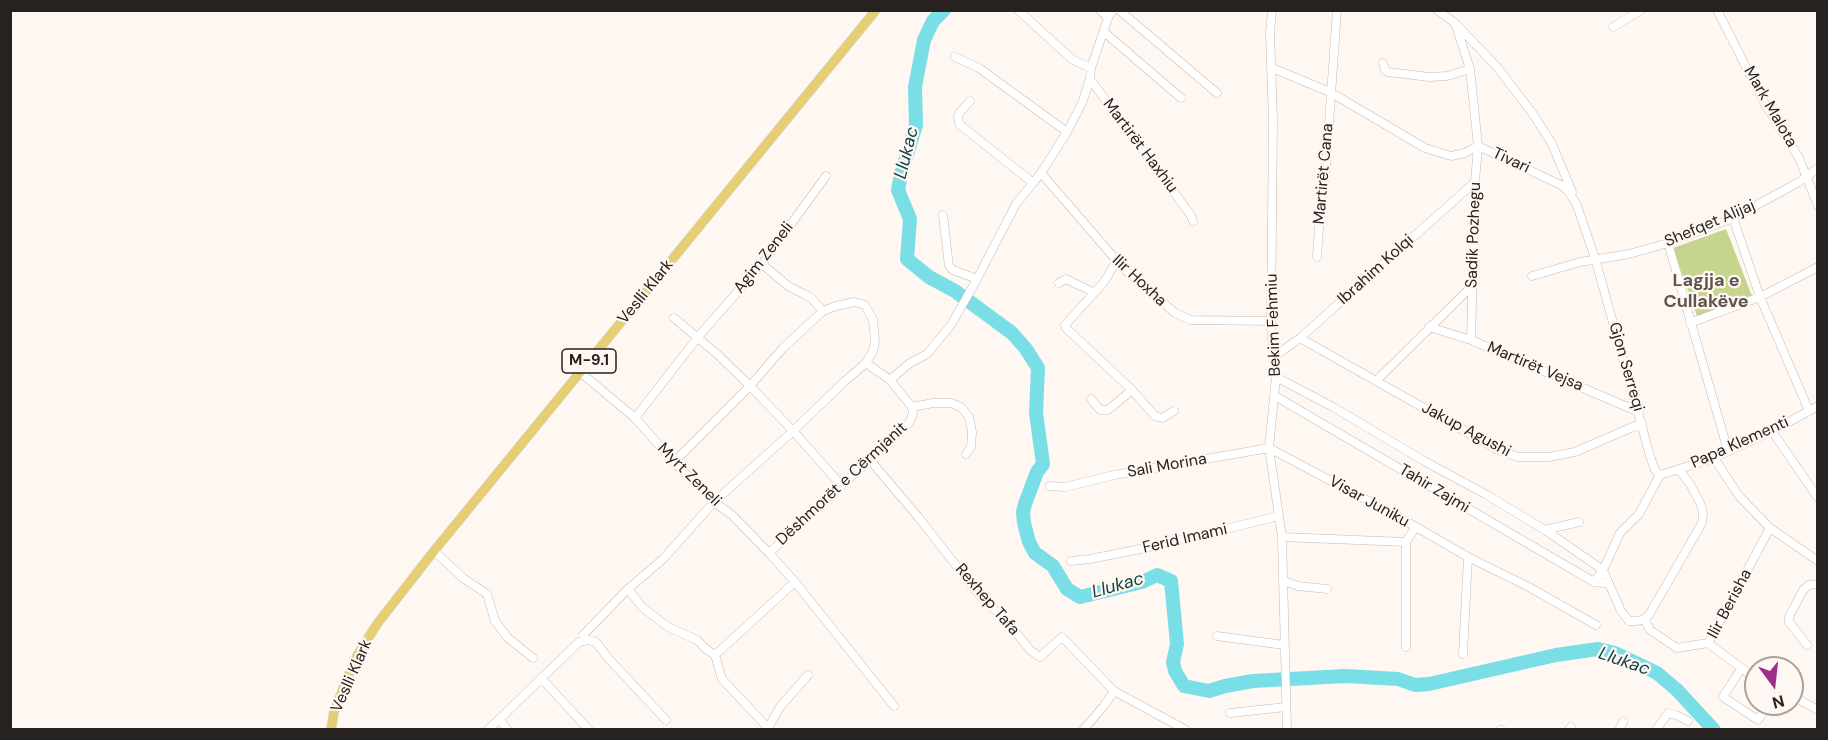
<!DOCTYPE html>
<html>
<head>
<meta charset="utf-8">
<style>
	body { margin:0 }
	#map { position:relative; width:1828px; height:740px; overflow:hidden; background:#fff7f1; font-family:"DM Sans",sans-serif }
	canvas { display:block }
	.frame { position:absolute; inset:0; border:12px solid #27221f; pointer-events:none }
	.north { position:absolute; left:1744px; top:656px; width:60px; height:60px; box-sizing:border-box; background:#fff7f1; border:2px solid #a9a29d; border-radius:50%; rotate:165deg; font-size:16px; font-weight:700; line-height:24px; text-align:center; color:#27221f }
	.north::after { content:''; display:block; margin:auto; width:21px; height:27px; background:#9f2c88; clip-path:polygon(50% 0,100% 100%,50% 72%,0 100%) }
</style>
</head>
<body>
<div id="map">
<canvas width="1828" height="740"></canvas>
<div class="frame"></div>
<div class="north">N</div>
</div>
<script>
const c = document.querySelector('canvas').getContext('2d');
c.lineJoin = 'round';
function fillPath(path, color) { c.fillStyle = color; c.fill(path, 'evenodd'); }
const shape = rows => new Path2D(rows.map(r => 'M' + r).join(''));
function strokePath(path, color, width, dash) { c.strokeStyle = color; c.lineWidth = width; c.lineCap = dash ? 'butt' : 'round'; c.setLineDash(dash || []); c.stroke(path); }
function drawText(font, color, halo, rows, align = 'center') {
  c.font = font + ' "DM Sans",sans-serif'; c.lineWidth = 4.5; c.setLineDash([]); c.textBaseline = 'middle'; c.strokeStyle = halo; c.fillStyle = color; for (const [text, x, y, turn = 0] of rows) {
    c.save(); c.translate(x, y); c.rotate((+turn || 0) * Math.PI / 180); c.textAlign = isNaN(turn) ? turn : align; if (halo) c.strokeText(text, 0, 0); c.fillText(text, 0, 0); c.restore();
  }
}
fillPath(shape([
	[1726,229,1752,296,1697,316,1673,248]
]), '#c6d58e');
strokePath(shape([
	[944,10,933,21,924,40,915,87,916,125,901,174,898,190,910,219,907,259,929,277,955,291,1012,333,1026,349,1038,368,1036,413,1043,464,1037,472,1025,504,1023,512,1024,523,1029,542,1035,553,1053,566,1067,589,1080,597,1142,582,1157,575,1171,581,1177,644,1173,662,1175,671,1184,686,1209,691,1225,686,1253,681,1345,676,1398,679,1415,685,1429,684,1556,655,1598,649,1615,653,1657,673,1677,690,1714,730]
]), '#7adee7', 14);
const minor = shape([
	[1018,10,1073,60,1091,68],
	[1100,10,1108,18],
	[1119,10,1217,93],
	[1272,10,1270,34,1273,120,1271,327,1276,377,1269,448,1282,537,1287,730],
	[1437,10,1455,23,1497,67,1533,114,1552,144,1572,192],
	[1717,10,1765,104,1799,158,1818,206],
	[1455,23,1470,69,1478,146,1475,182,1471,340],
	[1613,27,1641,10],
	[1104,32,1181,98],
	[955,57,979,68,1067,132],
	[1383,63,1385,70,1388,72,1429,77,1447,76,1470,69],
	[1272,68,1330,92,1425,148,1451,156,1465,153,1478,146,1561,185,1568,191,1576,203,1595,258,1650,456,1655,470,1660,475],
	[1090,79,1190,214,1193,221],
	[970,101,960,112,958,116,959,124,1032,182],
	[1041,173,1123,268,1175,313,1191,320,1271,321],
	[943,215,949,266,953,270,977,279],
	[1733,218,1760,297,1809,411],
	[1668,243,1728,451],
	[1317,257,1321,198,1325,179,1337,10],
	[762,264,788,286,804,294,812,299,823,311],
	[1532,276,1580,262,1629,254,1668,243,1733,218,1799,182,1818,168],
	[1059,283,1066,279,1093,292],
	[674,318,717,354,750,386,793,431,841,485],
	[1690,323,1760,297,1818,267],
	[1429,327,1471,340,1639,412],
	[1300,338,1500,451,1518,457,1549,457,1575,452,1642,423],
	[1275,356,1300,338,1475,182],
	[580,372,635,418,674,462,714,502,732,515,769,553,795,582,894,706],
	[1276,377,1333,407,1424,461,1487,495,1545,530,1603,570,1621,611,1629,621,1637,621,1644,619,1649,615,1702,523,1703,513,1701,505,1690,484,1679,470],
	[890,380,910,363,927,354,951,325,977,279,1016,204,1041,173,1067,132,1082,103,1090,79,1091,68,1108,18,1113,10],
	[1376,381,1472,286],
	[1132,390,1155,416,1162,418,1174,411],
	[1275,396,1594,582,1609,584],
	[1091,399,1100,410,1108,410,1132,390,1066,328,1065,325,1104,282,1116,262],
	[912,407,933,403,951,403,961,407,969,417,972,432,971,447,966,454],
	[635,418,698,337,762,264,826,176],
	[1772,431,1818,498],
	[1714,458,1739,496,1770,528,1818,561],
	[870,460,919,518,980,596,1006,620,1030,650,1040,657,1062,637,1114,691,1186,730],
	[1660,475,1714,458,1772,431,1818,406],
	[1050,486,1065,487,1114,475,1269,448,1397,516,1468,557,1527,586,1596,625],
	[1545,530,1579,522],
	[1282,537,1406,542,1415,528],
	[434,551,463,578,487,594,495,621,508,638,533,658],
	[769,553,909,423,913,414,912,407,890,380,866,363],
	[1071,561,1090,559,1155,546,1279,516],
	[1284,581,1298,586,1327,589],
	[1594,582,1603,570,1620,533,1639,514,1660,475],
	[628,589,642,607,668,627,697,640,706,649,715,655],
	[1644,619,1650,630,1677,648,1708,643],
	[1217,636,1284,645],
	[588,640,583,635,628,589,663,559,714,502,793,431,845,381,866,363,873,351,875,340,873,320,865,305,854,302,836,306,823,311,783,348,750,386,674,462],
	[1708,643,1770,528],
	[1708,643,1756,679],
	[1807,645,1789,622,1789,617,1803,590,1809,585,1818,584],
	[1406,647,1406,542],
	[1463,654,1468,557],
	[715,655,795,582],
	[715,655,722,679,770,730],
	[1741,669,1723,697,1758,720,1769,704],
	[541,678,589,730],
	[1792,696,1818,710],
	[1230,713,1286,707],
	[499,719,508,730],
	[768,728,780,707,808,675],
	[488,730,579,642,588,640,596,642,608,658,666,720],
	[1083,730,1103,707,1114,691],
	[1500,730,1501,730],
	[1569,730,1571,727],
	[1619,730,1623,722],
	[1656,730,1668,713,1676,715,1688,721]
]);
const major = shape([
	[331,730,334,712,345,684,357,656,377,624,434,551,876,10]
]);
strokePath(minor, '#c7bbb2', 9);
strokePath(major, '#d8d7d7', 10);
strokePath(minor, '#fff', 8);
strokePath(major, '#e6ce74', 9);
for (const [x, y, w] of [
	[589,361,54]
]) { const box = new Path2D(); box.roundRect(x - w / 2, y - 12, w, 24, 4.5); c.fillStyle = '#fff7f1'; c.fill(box); strokePath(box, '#27221f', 1.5); }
drawText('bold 15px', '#27221f', null, [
	["M-9.1",589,361]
]);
drawText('16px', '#27221f', '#fff7f1', [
	["Mark Malota",1770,107,60],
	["Martirët Haxhiu",1140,146,53],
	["Tivari",1511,161,25],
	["Martirët Cana",1324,174,-85],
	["Shefqet Alijaj",1710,224,-23],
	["Sadik Pozhegu",1474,235,-88],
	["Agim Zeneli",764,258,-52],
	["Ibrahim Kolqi",1376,270,-42],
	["Ilir Hoxha",1139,281,43],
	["Veslli Klark",646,292,-51],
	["Bekim Fehmiu",1274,325,-92],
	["Martirët Vejsa",1535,367,23],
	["Gjon Serreqi",1626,367,74],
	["Jakup Agushi",1466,430,28],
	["Papa Klementi",1740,443,-24],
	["Sali Morina",1167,466,-10],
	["Myrt Zeneli",689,475,45],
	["Dëshmorët e Cërmjanit",842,484,-43],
	["Tahir Zajmi",1434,489,31],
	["Visar Juniku",1369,502,29],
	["Ferid Imami",1185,539,-13],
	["Rexhep Tafa",987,600,49],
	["Ilir Berisha",1730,604,-62],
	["Veslli Klark",352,676,-66]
]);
drawText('italic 18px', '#134246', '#fff7f1', [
	["Llukac",907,153,-76],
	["Llukac",1118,586,-16],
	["Llukac",1624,662,19]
]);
drawText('bold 18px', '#60554d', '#fff7f1', [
	["Lagjja e",1706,281],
	["Cullakëve",1706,302]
]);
</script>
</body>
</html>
